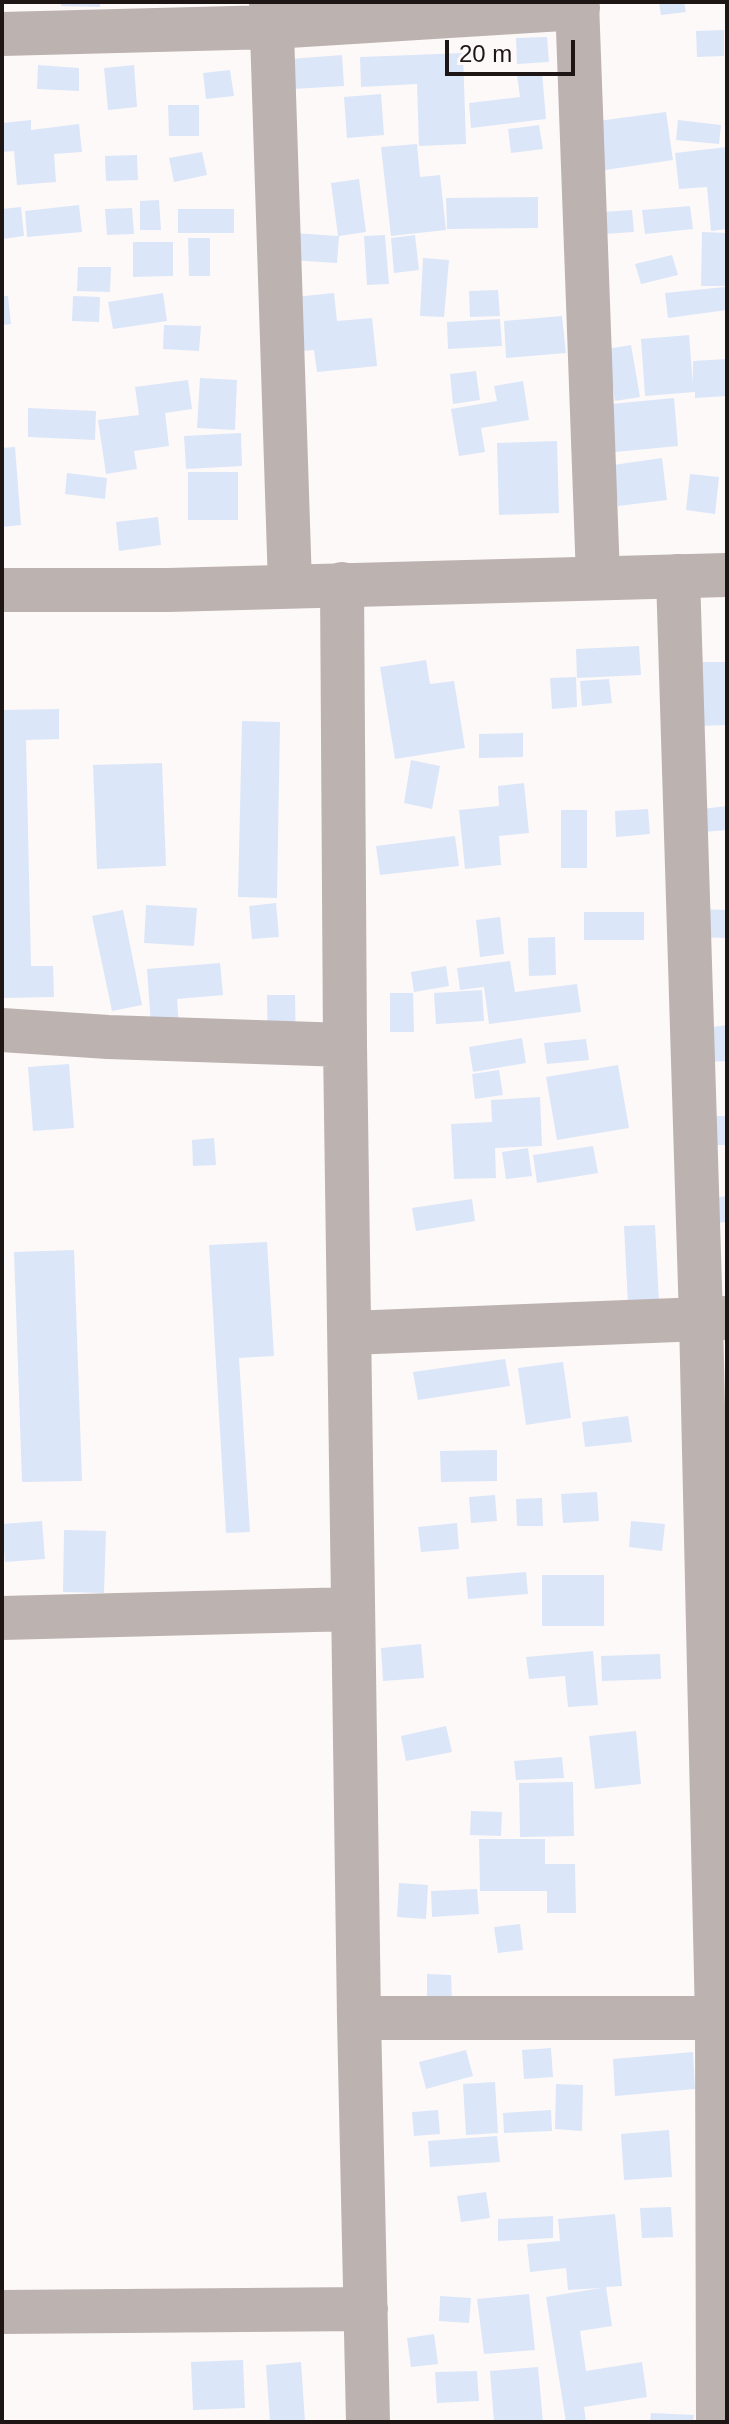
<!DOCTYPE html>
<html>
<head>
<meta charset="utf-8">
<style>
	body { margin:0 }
	#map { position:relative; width:729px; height:2424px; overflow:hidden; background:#fdf9f8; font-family:Helvetica,sans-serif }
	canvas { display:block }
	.frame { position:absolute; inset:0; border:4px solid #1e1615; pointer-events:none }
	.scale { position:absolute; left:445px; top:40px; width:130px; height:36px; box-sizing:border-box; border:4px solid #1e1615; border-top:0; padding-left:10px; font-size:24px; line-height:28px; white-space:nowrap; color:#1e1615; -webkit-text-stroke:6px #fdf9f8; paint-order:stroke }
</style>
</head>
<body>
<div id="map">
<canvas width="729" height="2424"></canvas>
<div class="frame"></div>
<div class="scale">20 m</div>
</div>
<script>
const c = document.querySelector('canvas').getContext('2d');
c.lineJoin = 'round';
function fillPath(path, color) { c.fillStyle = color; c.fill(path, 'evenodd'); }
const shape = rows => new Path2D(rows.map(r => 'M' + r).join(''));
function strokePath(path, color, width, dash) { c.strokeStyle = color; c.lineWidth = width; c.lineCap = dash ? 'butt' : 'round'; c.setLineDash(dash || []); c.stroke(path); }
fillPath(shape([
	[61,2,100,2,100,7,61,6],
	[659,2,684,2,686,12,661,15],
	[724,30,724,56,697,57,696,31],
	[547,37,549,62,517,64,516,38],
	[463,53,466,144,419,146,417,84,361,87,360,57],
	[342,55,344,86,293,89,290,59],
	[38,65,79,68,79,91,37,89],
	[134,65,137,107,108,110,104,68],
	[230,70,234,96,206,99,203,73],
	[542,72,546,119,471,128,469,103,520,97,517,75],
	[381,94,384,135,347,138,344,97],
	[168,105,199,105,199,136,169,136],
	[666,112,673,160,605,170,598,121],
	[31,120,31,130,79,124,82,152,54,154,56,182,17,185,14,151,2,152,2,123],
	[678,120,721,125,719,144,676,140],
	[539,125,543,149,511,153,508,129],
	[417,144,420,177,440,175,446,230,391,236,381,147],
	[727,147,727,229,711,231,707,187,679,189,675,153],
	[202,152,207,175,174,182,169,158],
	[137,155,138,180,106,181,105,156],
	[359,179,366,232,339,236,337,263,291,260,293,233,338,236,331,183],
	[538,197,538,228,447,229,446,198],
	[159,200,161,230,140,230,140,201],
	[79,205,82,232,27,237,25,211],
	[690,206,693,229,645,234,642,210],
	[21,207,24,236,2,239,2,209],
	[132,208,134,234,107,235,105,209],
	[178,209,234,209,234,233,178,233],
	[632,210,634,232,604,234,602,212],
	[702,232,727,233,727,286,701,286],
	[385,235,389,284,367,285,364,236],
	[415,235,419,270,394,273,391,238],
	[188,238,210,238,210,276,189,276],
	[133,242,173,242,173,276,133,277],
	[672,255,678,275,641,284,635,264],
	[423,258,449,260,444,317,420,316],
	[78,267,111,267,110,292,77,291],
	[725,287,727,310,668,318,665,293],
	[498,290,500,316,470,317,469,291],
	[163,293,167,321,113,329,108,302],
	[334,293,337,321,372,318,377,366,317,372,314,350,290,352,284,298],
	[2,296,8,296,11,324,2,325],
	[73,296,100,297,99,322,72,321],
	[562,316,566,353,506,358,504,321],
	[500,319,502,346,448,349,447,322],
	[164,325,201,326,199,351,163,349],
	[689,335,693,384,693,361,727,359,727,396,695,398,695,392,645,396,641,339],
	[631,345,640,397,615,401,607,349],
	[476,371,480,400,453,404,450,374],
	[200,378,237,380,235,430,197,428],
	[188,380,192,409,165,413,169,446,134,451,137,469,106,474,98,420,139,415,135,387],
	[523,381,529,420,481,428,485,452,459,456,451,409,497,401,494,386],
	[674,398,678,446,615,452,611,404],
	[28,408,96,411,95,440,28,437],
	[241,433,242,466,186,469,184,436],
	[557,441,559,513,499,515,497,443],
	[15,447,21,525,2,527,2,448],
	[662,458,667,500,618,506,613,465],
	[188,472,238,472,238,520,188,520],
	[67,473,107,478,105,499,65,494],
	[690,474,719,477,715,514,686,510],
	[158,517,161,545,119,551,116,522],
	[639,646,641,675,577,678,576,649],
	[426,660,430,684,454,681,465,748,395,759,380,667],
	[697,662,727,662,727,725,699,726],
	[576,677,577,707,552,709,550,678],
	[609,679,612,703,582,706,580,681],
	[59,709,59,739,26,740,31,966,53,966,54,997,2,998,2,710],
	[242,721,280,722,277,898,238,897],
	[523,733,523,757,479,758,479,734],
	[411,760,440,766,432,809,404,803],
	[162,763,166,866,97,869,93,765],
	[524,783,529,833,499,836,501,865,465,869,459,810,499,806,498,786],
	[727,806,727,830,703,832,702,809],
	[648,809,650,834,616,837,615,811],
	[561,810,587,810,587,868,561,868],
	[455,836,459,866,380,875,376,846],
	[276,903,279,937,252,939,249,906],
	[146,905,197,908,194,946,144,943],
	[701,909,727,910,727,938,700,937],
	[123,910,142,1005,112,1011,92,916],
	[584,912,644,912,644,940,584,940],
	[500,917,504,954,480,957,476,920],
	[555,937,556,975,529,976,528,938],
	[510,961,515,992,577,984,581,1012,489,1024,484,987,460,990,457,968],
	[220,963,223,995,177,999,181,1052,153,1054,147,969],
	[446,966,449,986,414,992,411,972],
	[482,990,484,1021,436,1024,434,993],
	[390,993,413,993,414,1032,390,1032],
	[267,995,295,995,296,1053,268,1053],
	[727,1025,727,1061,709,1062,706,1028],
	[522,1038,526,1063,473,1072,469,1047],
	[586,1039,589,1060,547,1064,544,1043],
	[69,1064,74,1128,33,1131,28,1067],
	[618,1065,629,1128,557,1140,546,1077],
	[499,1070,503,1095,475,1099,472,1074],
	[540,1097,542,1146,495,1148,496,1178,454,1179,451,1124,492,1122,491,1100],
	[707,1116,727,1116,727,1145,708,1145],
	[214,1138,216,1165,193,1166,192,1140],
	[593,1146,598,1173,537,1183,533,1155],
	[528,1148,532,1176,506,1179,502,1152],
	[727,1196,727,1222,716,1223,712,1198],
	[472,1199,475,1221,416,1231,412,1208],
	[655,1225,659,1302,628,1304,624,1226],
	[267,1242,274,1356,239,1358,250,1532,226,1533,209,1245],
	[74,1250,82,1481,22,1482,14,1252],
	[505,1359,510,1386,418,1400,413,1372],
	[563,1362,571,1418,526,1425,518,1368],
	[628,1416,632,1442,585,1447,582,1422],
	[497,1450,497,1481,441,1482,440,1451],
	[597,1492,599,1521,563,1523,561,1494],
	[495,1495,497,1521,471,1523,469,1497],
	[542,1498,543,1526,517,1526,516,1499],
	[42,1521,45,1559,5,1562,2,1524],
	[631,1521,665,1524,662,1551,629,1547],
	[457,1523,459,1549,421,1552,418,1527],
	[64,1530,106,1531,104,1593,63,1592],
	[526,1572,528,1594,468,1599,466,1577],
	[542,1575,604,1575,604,1626,542,1626],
	[421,1644,424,1678,383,1681,381,1648],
	[593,1651,598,1705,568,1707,565,1676,529,1679,526,1657],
	[660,1654,661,1679,602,1681,601,1656],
	[446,1726,452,1752,406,1761,401,1736],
	[636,1731,641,1784,595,1789,589,1736],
	[562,1757,564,1778,516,1780,514,1761],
	[573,1782,574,1836,520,1837,519,1783],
	[471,1811,502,1812,501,1836,470,1835],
	[479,1839,545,1839,545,1864,575,1864,576,1913,547,1913,547,1891,480,1891],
	[399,1883,428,1885,426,1919,397,1917],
	[477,1889,479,1914,432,1917,431,1891],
	[520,1924,523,1950,498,1953,494,1927],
	[427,1974,451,1975,452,2001,427,2002],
	[551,2048,553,2077,524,2079,522,2050],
	[466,2050,473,2076,426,2089,419,2062],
	[693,2052,695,2089,615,2096,613,2059],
	[495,2082,498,2133,466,2135,463,2084],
	[556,2084,583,2085,582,2131,555,2129],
	[438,2110,440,2134,414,2136,412,2112],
	[551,2110,552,2131,504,2133,503,2113],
	[669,2130,672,2177,624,2180,621,2134],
	[497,2136,500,2162,430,2167,428,2141],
	[486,2192,490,2218,461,2222,457,2196],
	[671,2207,673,2237,642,2238,640,2208],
	[615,2214,622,2286,606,2287,612,2326,580,2331,586,2371,642,2362,647,2397,584,2407,586,2422,566,2422,546,2297,601,2288,568,2290,566,2268,530,2272,527,2244,560,2241,558,2219],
	[553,2216,553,2238,498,2241,498,2219],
	[529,2294,535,2350,484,2354,477,2299],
	[440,2296,471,2298,469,2323,439,2321],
	[434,2334,438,2364,411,2367,407,2338],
	[243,2360,245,2408,193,2410,191,2362],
	[301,2362,305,2422,270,2422,266,2365],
	[538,2367,543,2422,494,2422,490,2371],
	[477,2371,479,2401,437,2403,435,2372],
	[651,2413,694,2415,693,2422,650,2422]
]), '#dce6f9');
strokePath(shape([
	[271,2,290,585],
	[577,2,598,577],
	[2,34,272,27,578,8],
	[678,576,701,1319,717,2019,718,2422],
	[342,584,345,1045,359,2018,368,2422],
	[2,1030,108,1037,345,1045],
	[350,1333,727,1318],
	[2,1618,353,1609],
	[359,2018,727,2018],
	[2,2312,366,2309]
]), '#bcb2b0', 44);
strokePath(shape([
	[2,590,168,590,727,575]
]), '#bcb2b0', 44);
</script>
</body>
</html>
